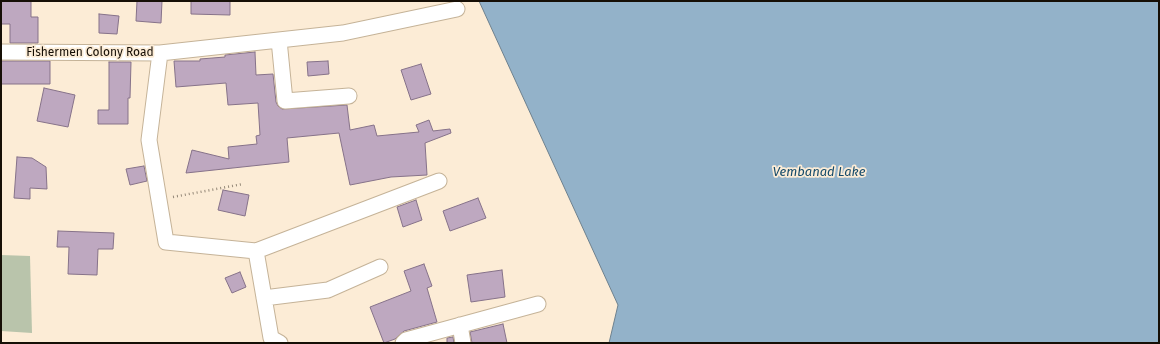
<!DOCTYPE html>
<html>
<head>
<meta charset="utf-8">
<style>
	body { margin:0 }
	#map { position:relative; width:1160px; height:344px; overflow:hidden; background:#fcecd6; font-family:"Fira Sans",sans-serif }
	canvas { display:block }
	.frame { position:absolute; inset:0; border:2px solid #160f06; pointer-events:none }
</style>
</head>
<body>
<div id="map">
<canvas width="1160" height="344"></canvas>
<div class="frame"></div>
</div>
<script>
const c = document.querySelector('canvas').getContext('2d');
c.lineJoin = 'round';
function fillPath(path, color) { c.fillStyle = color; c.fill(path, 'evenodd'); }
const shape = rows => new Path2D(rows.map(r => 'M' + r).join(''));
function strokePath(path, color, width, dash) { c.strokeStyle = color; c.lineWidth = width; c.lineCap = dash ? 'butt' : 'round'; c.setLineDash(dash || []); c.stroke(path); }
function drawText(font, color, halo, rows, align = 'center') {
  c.font = font + ' "Fira Sans",sans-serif'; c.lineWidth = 3.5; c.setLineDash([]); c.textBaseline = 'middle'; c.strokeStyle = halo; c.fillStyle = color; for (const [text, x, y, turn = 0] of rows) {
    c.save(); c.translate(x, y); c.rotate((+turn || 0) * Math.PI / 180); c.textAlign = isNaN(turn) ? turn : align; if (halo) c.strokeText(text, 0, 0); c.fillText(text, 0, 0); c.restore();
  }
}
fillPath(shape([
	[1,255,30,256,32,333,1,331]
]), '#b9c4ab');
const water = shape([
	[479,1,1159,1,1159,343,609,343,618,305,479,1]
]);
fillPath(water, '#93b2c9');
strokePath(water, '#6e818e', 1);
const building = shape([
	[1,1,31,1,31,17,38,17,38,43,10,43,10,24,1,24,1,1],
	[137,1,162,1,161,23,136,21,137,1],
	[191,1,230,1,230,15,191,14,191,1],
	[99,14,119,16,117,34,99,33,99,14],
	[255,52,256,75,273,74,276,102,278,106,282,109,347,105,350,130,374,125,377,136,419,132,416,125,429,120,433,131,450,129,451,133,425,143,427,175,391,177,350,185,339,133,287,138,289,162,186,173,192,150,229,159,228,147,257,144,256,136,260,135,258,103,228,105,226,83,176,87,174,61,200,61,200,59,225,57,225,55,255,52],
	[1,61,50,61,50,84,1,84,1,61],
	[328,61,329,74,308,76,307,62,328,61],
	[109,62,131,62,130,98,128,98,128,124,98,124,98,110,109,110,109,62],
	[421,64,431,94,411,100,401,70,421,64],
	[44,88,75,95,68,127,37,121,44,88],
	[17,157,32,158,46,167,47,189,30,188,30,199,14,198,17,157],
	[144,166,147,181,130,185,126,169,144,166],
	[223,190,249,195,245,216,218,210,223,190],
	[478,198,486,218,450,231,443,211,478,198],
	[416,200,422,220,403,227,397,207,416,200],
	[58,231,114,233,113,249,98,249,97,275,68,274,69,247,57,247,58,231],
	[424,264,432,286,427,288,437,322,404,331,395,339,384,343,370,307,411,291,404,271,424,264],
	[502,270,505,297,471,302,467,275,502,270],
	[240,272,246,287,232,293,225,278,240,272],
	[503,324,507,343,472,343,470,332,503,324],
	[453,337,454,343,447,343,447,338,453,337]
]);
fillPath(building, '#bea8c0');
strokePath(building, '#867289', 1);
const minor = shape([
	[279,40,285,101,349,96],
	[1,52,160,53,149,140,166,242,256,251,271,338,280,343],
	[160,53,343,33,457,9],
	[256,251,439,181],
	[264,298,328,290,380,267],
	[460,325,463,343],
	[403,343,406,340,538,304]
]);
strokePath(minor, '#c5b398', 17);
strokePath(shape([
	[173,197,243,184]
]), '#948878', 2.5, [1, 3]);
strokePath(minor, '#fff', 15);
drawText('12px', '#160f06', '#fcecd6', [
	["Fishermen Colony Road",90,53]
]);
drawText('italic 13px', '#144a6a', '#fcecd6', [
	["Vembanad Lake",819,172]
]);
</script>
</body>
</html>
